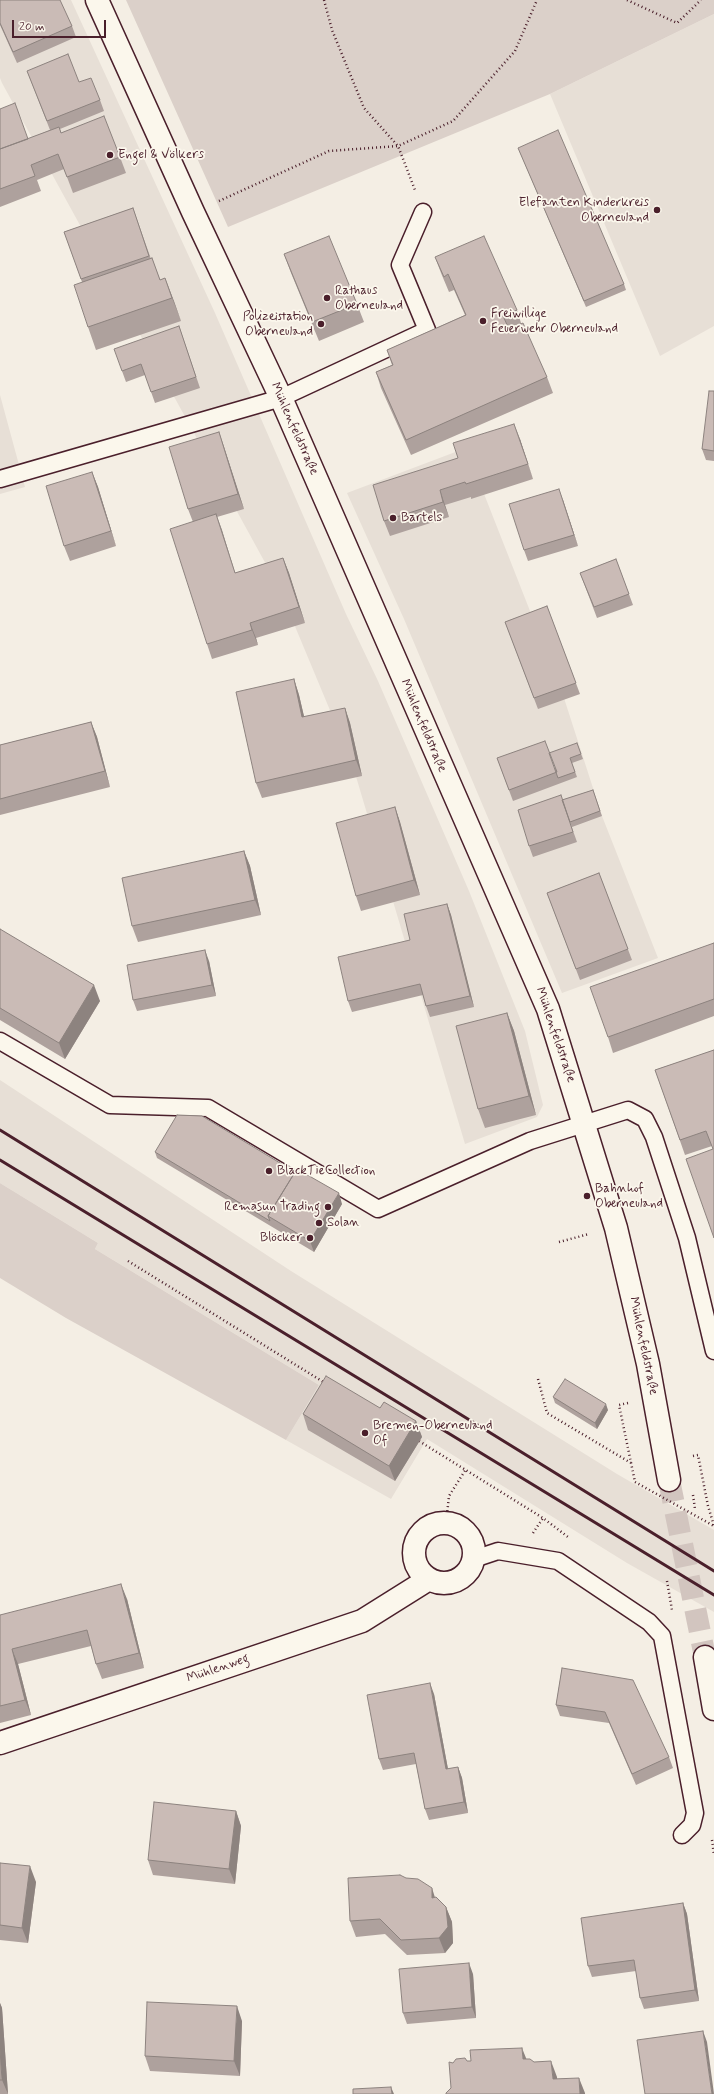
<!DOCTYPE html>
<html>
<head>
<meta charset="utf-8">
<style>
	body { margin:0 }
	#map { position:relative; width:714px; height:2094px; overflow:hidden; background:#f4eee4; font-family:Mynerve,sans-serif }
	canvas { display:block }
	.scale { position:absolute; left:12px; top:20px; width:94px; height:18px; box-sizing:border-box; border:2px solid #4a1f2b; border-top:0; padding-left:5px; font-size:12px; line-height:14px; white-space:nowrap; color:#4a1f2b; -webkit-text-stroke:3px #fbf7ec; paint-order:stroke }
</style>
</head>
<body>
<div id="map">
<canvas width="714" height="2094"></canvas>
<div class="scale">20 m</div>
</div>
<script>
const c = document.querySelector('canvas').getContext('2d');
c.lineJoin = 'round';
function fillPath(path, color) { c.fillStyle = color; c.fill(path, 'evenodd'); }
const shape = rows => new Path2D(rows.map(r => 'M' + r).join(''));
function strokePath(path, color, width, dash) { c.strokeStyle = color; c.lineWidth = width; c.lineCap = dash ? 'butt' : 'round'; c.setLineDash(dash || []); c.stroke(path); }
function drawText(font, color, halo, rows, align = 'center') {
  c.font = font + ' Mynerve,sans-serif'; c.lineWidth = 3.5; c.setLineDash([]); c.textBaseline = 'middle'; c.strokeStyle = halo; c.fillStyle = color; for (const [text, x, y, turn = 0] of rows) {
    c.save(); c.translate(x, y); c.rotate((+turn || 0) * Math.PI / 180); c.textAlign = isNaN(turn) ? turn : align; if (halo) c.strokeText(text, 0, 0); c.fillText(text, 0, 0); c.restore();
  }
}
fillPath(shape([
	[0,0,71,0,215,313,346,614,378,681,469,891,525,1031,543,1105,537,1117,465,1144,352,763,279,588,2,83,0,78],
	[714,14,714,326,660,356,550,94],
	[0,395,25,487,0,494],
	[466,448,563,695,602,816,658,958,562,993,404,619,347,493],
	[0,1080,291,1271,617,1474,714,1530,714,1612,627,1563,427,1439,391,1499,286,1440,319,1385,95,1249,98,1243,0,1183]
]), '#e7dfd6');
fillPath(shape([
	[126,0,714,0,714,14,550,94,228,227],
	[0,1183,98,1243,95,1249,319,1385,286,1440,66,1318,0,1278]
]), '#dbd0c9');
strokePath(shape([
	[669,1480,705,1657]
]), '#d2c5bf', 22, [22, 11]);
const service = shape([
	[0,479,281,398,427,330,400,265,423,212],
	[0,1041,110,1105,208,1108,378,1209,530,1141,628,1110,645,1119,654,1137,687,1238,714,1351],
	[474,1559,498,1551,558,1561,649,1622,662,1636,695,1813,692,1825,682,1835]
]);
const minor = shape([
	'414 1553a30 30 0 1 1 60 0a30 30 0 1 1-60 0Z',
	[0,1743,362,1621,429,1579]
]);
const tertiary = shape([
	[97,0,193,212,281,398,548,1009,616,1228,648,1364,669,1480],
	[705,1657,714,1709]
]);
strokePath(service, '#4a1f2b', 19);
strokePath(minor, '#4a1f2b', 25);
strokePath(tertiary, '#4a1f2b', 25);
strokePath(shape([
	[324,0,332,30,364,108,398,146,415,190],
	[627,0,677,23,701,0],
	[219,201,329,151,398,146,453,121,515,51,537,0],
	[559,1242,589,1234],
	[128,1261,325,1383],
	[538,1379,547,1413,631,1463],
	[628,1403,619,1405,635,1482],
	[419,1441,543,1518,568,1537],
	[693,1456,698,1455,708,1506,714,1526],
	[693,1495,695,1509],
	[446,1523,449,1496,466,1469],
	[533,1533,543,1518],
	[667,1581,672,1610],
	[712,1840,714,1855]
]), '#4a1f2b', 2.5, [1, 3]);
strokePath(service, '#fbf7ec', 16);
strokePath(minor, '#fbf7ec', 22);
strokePath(tertiary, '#fbf7ec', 22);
strokePath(shape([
	[0,1130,714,1571],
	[0,1160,714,1595]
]), '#4a1f2b', 3);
strokePath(shape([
	[635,1482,714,1526]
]), '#4a1f2b', 2.5, [1, 3]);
fillPath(shape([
	[0,0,72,26,76,37,17,63,0,25],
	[27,71,79,82,100,100,104,111,60,129,61,133,120,157,126,173,73,193,64,169,37,180,41,191,0,207,0,109,28,139,50,130],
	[518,148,624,284,626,290,586,307],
	[133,208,151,259,152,258,160,280,165,278,181,321,96,350,88,327,82,282,64,232],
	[284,254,357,304,364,322,319,341,291,273],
	[435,257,517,310,521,323,547,377,553,393,411,455,381,388,376,372,392,365,387,350,465,315,454,290,449,292,441,273],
	[179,326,200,388,155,403,145,375,126,382,122,371],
	[714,391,714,461,706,460,702,449],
	[219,432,224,447,244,509,217,517,235,573,283,558,289,573,305,623,256,638,258,645,212,659,207,644,193,522,188,509],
	[520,439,533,479,471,499,471,497,445,505,449,517,390,536,384,521],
	[92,472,98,487,116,546,70,561,64,546],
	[563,500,578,546,528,561,524,550],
	[616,559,633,605,597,618,580,573],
	[547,606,580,694,538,709,505,622],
	[294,679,299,695,304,717,345,708,350,723,362,776,262,798,256,783],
	[91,722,97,737,110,787,0,815,0,745],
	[577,743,583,759,572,763,577,777,513,801,497,758,555,769],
	[593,790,602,816,572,827,566,811,577,842,533,857,529,846,562,800],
	[395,807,400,822,420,895,361,911,356,896],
	[244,851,250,866,261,915,138,942,132,926],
	[599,873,632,960,580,980,547,893],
	[447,904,451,915,474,1007,430,1017,426,1006,423,995,352,1012,348,1001],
	[0,929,100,1001,65,1059,0,1020],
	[714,943,714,1016,613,1053,608,1037],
	[209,961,216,996,137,1011,133,1000],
	[507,1013,514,1031,536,1115,485,1128,478,1109],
	[714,1050,713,1149,712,1146,685,1155,655,1070],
	[155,1152,342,1204,314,1252,157,1158],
	[553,1397,608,1410,597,1429,555,1403],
	[380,1408,416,1421,422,1437,395,1481,308,1430,303,1414],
	[127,1599,144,1668,102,1679,96,1664,91,1646,18,1664,31,1715,0,1723,0,1615],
	[562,1668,669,1757,673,1768,636,1785,609,1723,560,1716,556,1705],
	[434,1694,448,1769,458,1767,462,1778,468,1813,429,1820,425,1809,416,1764,383,1770,379,1759],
	[236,1811,241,1826,235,1884,153,1875,148,1860],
	[0,1863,36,1882,28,1943,0,1940],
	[435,1897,446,1907,452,1922,453,1943,445,1953,407,1955,385,1934,356,1937,350,1921],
	[683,1903,687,1914,699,2001,644,2009,640,1998,636,1971,592,1977,588,1966],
	[473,1974,476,2018,407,2024,403,2013],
	[0,2003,2,2008,8,2094,0,2094],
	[242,2021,240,2076,150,2071,145,2056]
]), '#aea19d');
fillPath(shape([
	[165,278,174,301,181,321,172,298],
	[514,424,520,439,533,479,528,464],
	[219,432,224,447,244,509,238,494],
	[92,472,98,487,116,546,111,531],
	[559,489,563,500,578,546,574,535],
	[440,490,449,517,443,502],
	[216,514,222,530,240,589,235,573],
	[283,558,289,573,305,623,299,607],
	[250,623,256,638,258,645,252,630],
	[294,679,299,695,308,733,302,717],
	[345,708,350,723,362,776,356,760],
	[91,722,97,737,110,787,105,771],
	[395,807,400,822,420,895,414,880],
	[244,851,250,866,261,915,255,900],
	[447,904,451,915,474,1007,470,996],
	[205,950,209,961,216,996,212,985],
	[94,985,100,1001,65,1059,59,1043],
	[507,1013,514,1031,536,1115,529,1096],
	[339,1193,342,1204,314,1252,310,1241],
	[606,1404,608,1410,597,1429,595,1423],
	[416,1421,422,1437,395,1481,389,1466],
	[121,1584,127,1599,144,1668,139,1653],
	[12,1649,18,1664,31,1715,25,1700],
	[430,1683,434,1694,450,1780,446,1769],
	[458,1767,462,1778,468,1813,464,1802],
	[236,1811,241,1826,235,1884,229,1869],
	[30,1866,36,1882,28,1943,22,1928],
	[432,1888,437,1904,432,1898],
	[683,1903,687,1914,699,2001,695,1990],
	[446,1907,452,1922,453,1943,445,1953,439,1938],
	[469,1963,473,1974,476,2018,472,2007],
	[0,2003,2,2008,8,2094,2,2080,0,2049],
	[237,2006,242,2021,240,2076,234,2061],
	[703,2031,707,2042,714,2094,712,2094],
	[522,2048,528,2063,523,2059],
	[551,2061,557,2077,558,2094,553,2079],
	[579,2078,585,2093,585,2094,580,2094],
	[391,2087,394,2094,392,2094]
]), '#8d837f');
const building = shape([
	[0,0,60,0,72,26,13,52,0,23,0,0],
	[68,54,79,82,91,78,100,100,47,121,27,71,68,54],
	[15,103,28,139,0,149,0,109,15,103],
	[104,116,120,157,67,177,58,154,31,165,35,176,0,189,0,149,59,127,61,133,104,116],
	[558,130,624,284,584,301,518,148,558,130],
	[133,208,149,256,81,279,64,232,133,208],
	[329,236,357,304,312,322,284,254,329,236],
	[484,236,517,310,503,316,509,329,523,323,547,377,406,440,376,372,393,365,387,350,466,315,448,274,444,277,435,257,484,236],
	[152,258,160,280,165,278,172,298,88,327,74,285,152,258],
	[179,326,196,377,151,392,141,364,122,371,114,349,179,326],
	[709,391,714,391,714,451,702,449,709,391],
	[514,424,528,464,466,484,465,482,440,490,443,502,384,521,373,485,458,458,453,443,514,424],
	[219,432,238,494,188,509,169,447,219,432],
	[92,472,111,531,64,546,46,486,92,472],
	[559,489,574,535,524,550,509,504,559,489],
	[216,514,235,573,283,558,299,607,250,623,252,630,207,644,170,529,216,514],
	[616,559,629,594,594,607,580,573,616,559],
	[547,606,576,683,534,698,505,622,547,606],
	[294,679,302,717,345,708,356,760,256,783,236,692,294,679],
	[91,722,105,771,0,799,0,745,91,722],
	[545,741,557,772,509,790,497,758,545,741],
	[577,743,581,754,570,758,575,772,558,778,549,753,577,743],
	[593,790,600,811,570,822,562,800,593,790],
	[561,795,573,832,529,846,518,810,561,795],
	[395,807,414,880,356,896,336,823,395,807],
	[244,851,255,900,132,926,122,878,244,851],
	[599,873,628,949,576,969,547,893,599,873],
	[447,904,470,996,426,1006,420,984,348,1001,338,957,410,940,404,914,447,904],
	[0,929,94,985,59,1043,0,1008,0,929],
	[714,943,714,999,608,1037,590,987,714,943],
	[205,950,212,985,133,1000,127,965,205,950],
	[507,1013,529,1096,478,1109,456,1026,507,1013],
	[714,1050,714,1238,686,1159,713,1149,706,1131,680,1140,655,1070,714,1050],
	[177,1115,202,1116,295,1172,268,1216,270,1221,155,1152,177,1115],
	[297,1169,339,1193,310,1241,268,1216,297,1169],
	[326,1376,380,1408,384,1402,416,1421,389,1466,303,1414,326,1376],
	[565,1379,606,1404,595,1423,553,1397,565,1379],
	[121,1584,139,1653,96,1664,87,1630,12,1649,25,1700,0,1706,0,1615,121,1584],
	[562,1668,633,1680,669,1757,632,1774,605,1712,556,1705,562,1668],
	[430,1683,446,1769,458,1767,464,1802,425,1809,414,1753,379,1759,367,1695,430,1683],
	[154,1802,236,1811,229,1869,148,1860,154,1802],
	[0,1863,30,1866,22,1928,0,1925,0,1863],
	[400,1875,406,1878,418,1879,432,1888,432,1898,436,1897,446,1907,448,1927,439,1938,401,1940,380,1919,350,1921,348,1878,400,1875],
	[683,1903,695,1990,640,1998,634,1960,588,1966,581,1918,683,1903],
	[469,1963,472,2007,403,2013,399,1969,469,1963],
	[147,2002,237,2006,234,2061,145,2056,147,2002],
	[703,2031,712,2094,645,2094,637,2040,703,2031],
	[522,2048,523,2059,530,2059,534,2062,551,2061,553,2079,579,2078,580,2094,446,2094,446,2093,451,2088,449,2062,453,2063,456,2059,465,2058,467,2061,471,2061,470,2050,522,2048],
	[0,2049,2,2080,0,2080,0,2049],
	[391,2087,392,2094,353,2094,353,2089,391,2087]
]);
fillPath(building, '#cabbb6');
strokePath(building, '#8d837f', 1);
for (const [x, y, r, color] of [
	[110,155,4,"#4a1f2b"],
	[657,210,4,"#4a1f2b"],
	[327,298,4,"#4a1f2b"],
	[483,321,4,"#4a1f2b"],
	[321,324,4,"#4a1f2b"],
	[393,518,4,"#4a1f2b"],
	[269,1171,4,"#4a1f2b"],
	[587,1196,4,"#4a1f2b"],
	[328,1207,4,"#4a1f2b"],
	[319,1223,4,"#4a1f2b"],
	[310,1238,4,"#4a1f2b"],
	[365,1433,4,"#4a1f2b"]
]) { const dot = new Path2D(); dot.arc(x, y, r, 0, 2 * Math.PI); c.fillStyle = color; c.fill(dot); strokePath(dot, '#fbf7ec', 1.5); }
drawText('13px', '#4a1f2b', '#fbf7ec', [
	["Engel & Völkers",118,155],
	["Elefanten Kinderkreis",649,203,"right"],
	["Oberneuland",649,218,"right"],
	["Rathaus",335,291],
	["Oberneuland",335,306],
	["Freiwillige",491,314],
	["Feuerwehr Oberneuland",491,329],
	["Polizeistation",313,317,"right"],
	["Oberneuland",313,332,"right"],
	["Bartels",401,518],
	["BlackTieCollection",277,1171],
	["Bahnhof",595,1189],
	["Oberneuland",595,1204],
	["Remasun Trading",320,1207,"right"],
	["Solan",327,1223],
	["Blöcker",302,1238,"right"],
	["Bremen-Oberneuland",373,1426],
	["Of",373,1441]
], 'left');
drawText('13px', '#4a1f2b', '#fbf7ec', [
	["Mühlenfeldstraße",294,429,66],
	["Mühlenfeldstraße",423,726,67],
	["Mühlenfeldstraße",555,1035,71],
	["Mühlenfeldstraße",643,1346,78],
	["Mühlenweg",218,1669,-19]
]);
</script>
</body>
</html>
